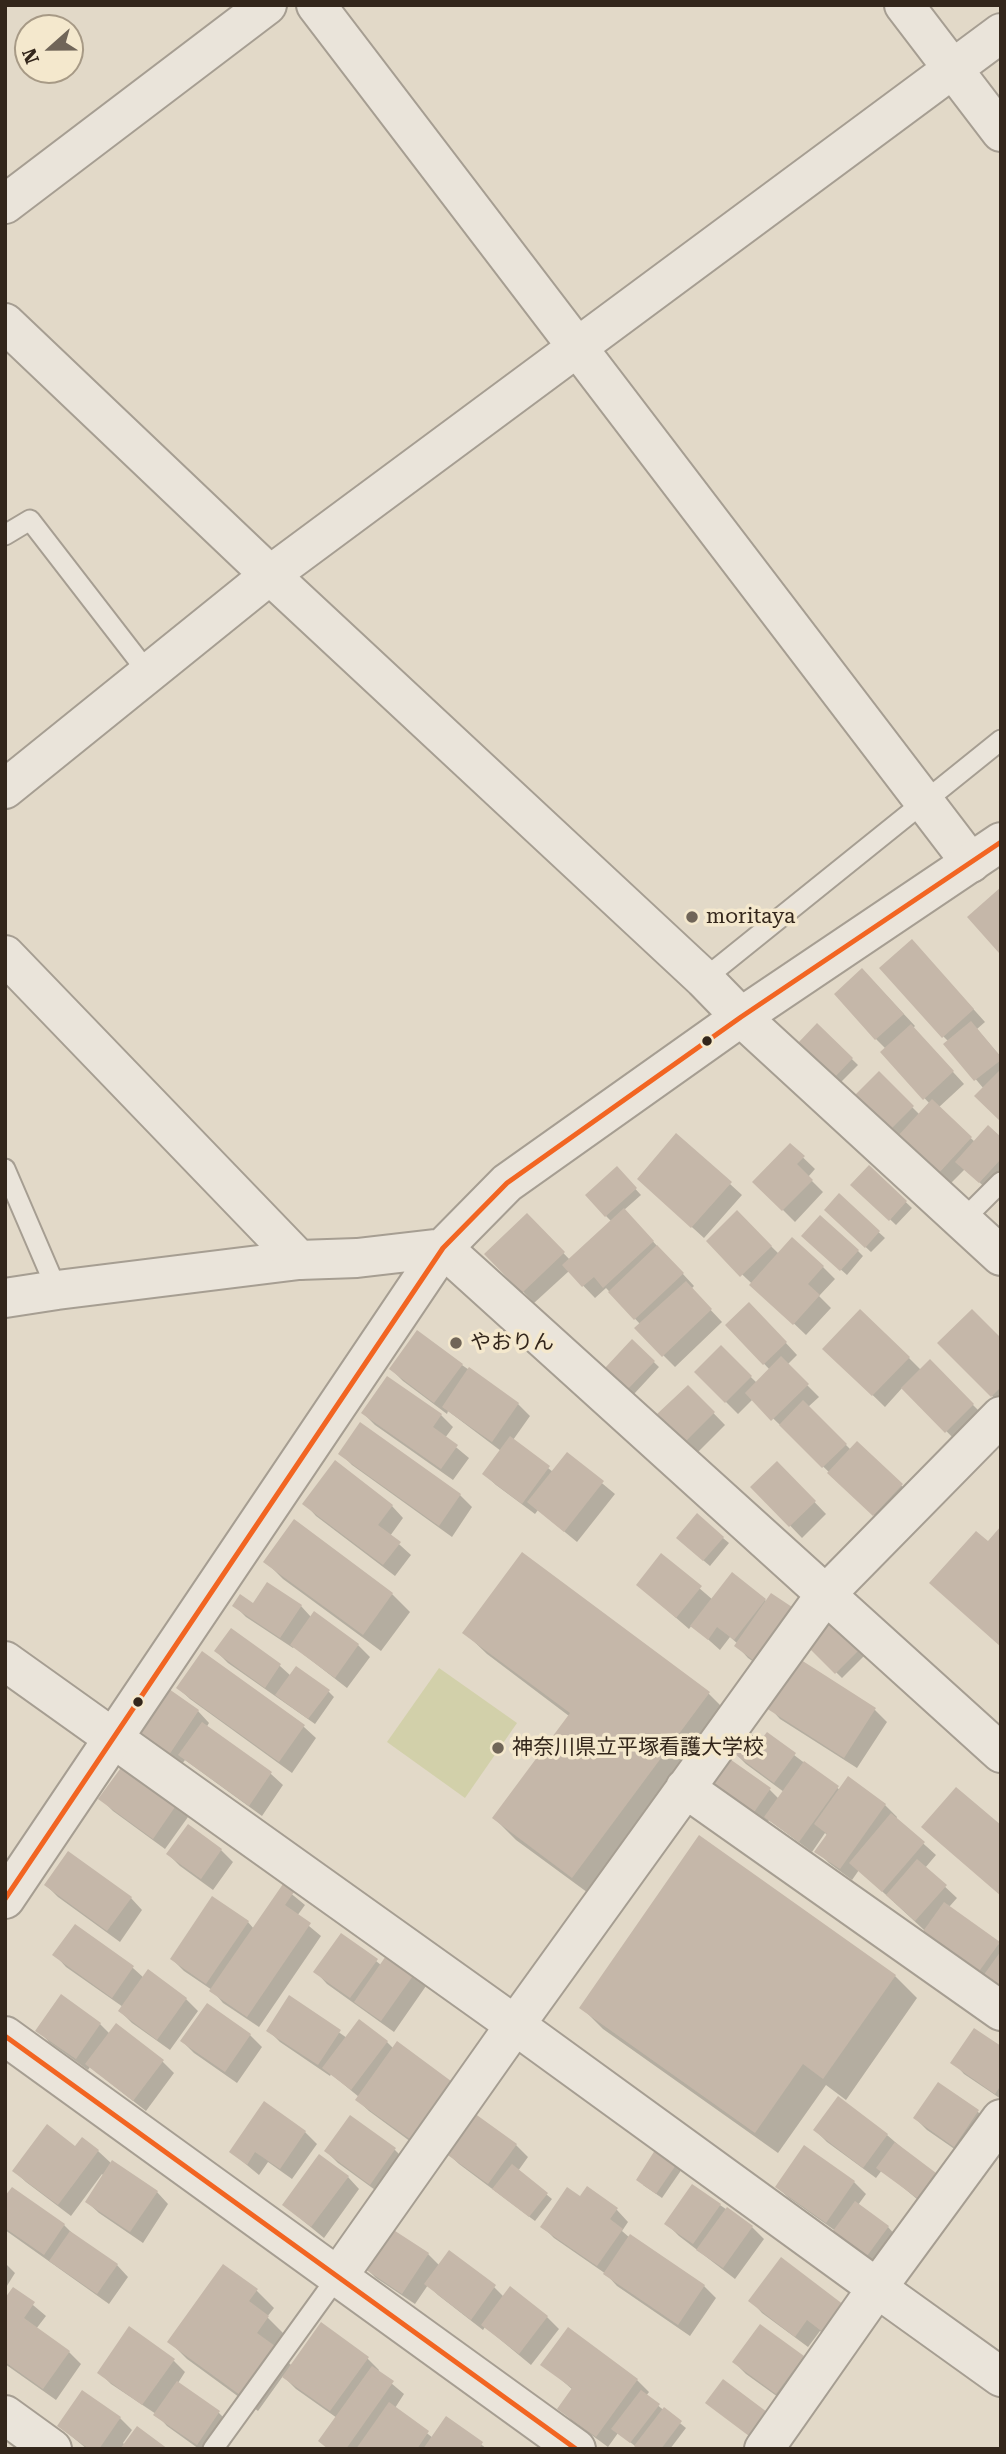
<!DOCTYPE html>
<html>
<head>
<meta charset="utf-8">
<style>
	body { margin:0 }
	#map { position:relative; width:1006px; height:2454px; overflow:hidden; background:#e2d9c8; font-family:"Roboto Serif",serif }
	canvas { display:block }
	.frame { position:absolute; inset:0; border:7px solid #33261b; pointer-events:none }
	.north { position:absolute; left:14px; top:14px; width:70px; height:70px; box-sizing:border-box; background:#f4e8cd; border:2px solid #a79a86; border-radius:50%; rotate:249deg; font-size:19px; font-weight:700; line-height:28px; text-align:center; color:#33261b }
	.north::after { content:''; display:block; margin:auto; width:24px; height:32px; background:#706558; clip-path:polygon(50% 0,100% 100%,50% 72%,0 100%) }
</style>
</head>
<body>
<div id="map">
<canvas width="1006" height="2454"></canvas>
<div class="frame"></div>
<div class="north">N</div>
</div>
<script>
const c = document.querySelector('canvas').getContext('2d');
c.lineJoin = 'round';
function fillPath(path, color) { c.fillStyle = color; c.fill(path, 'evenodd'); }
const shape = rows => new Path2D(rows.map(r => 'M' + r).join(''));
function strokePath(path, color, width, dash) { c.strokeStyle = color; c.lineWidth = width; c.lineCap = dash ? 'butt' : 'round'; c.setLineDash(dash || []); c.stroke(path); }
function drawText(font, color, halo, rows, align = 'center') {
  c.font = font + ' "Roboto Serif","Noto Sans JP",serif'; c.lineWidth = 7; c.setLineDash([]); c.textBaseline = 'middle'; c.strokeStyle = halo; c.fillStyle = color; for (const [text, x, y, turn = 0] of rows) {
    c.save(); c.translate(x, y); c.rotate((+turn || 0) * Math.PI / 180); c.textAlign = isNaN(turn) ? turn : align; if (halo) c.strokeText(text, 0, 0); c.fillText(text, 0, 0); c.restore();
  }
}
fillPath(shape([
	[439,1668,517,1723,465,1798,387,1742]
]), '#d2d0aa');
fillPath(shape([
	[923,953,985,1022,977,1029,1001,1057,1001,1120,984,1089,946,1044,949,1042,943,1036],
	[874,982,915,1026,913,1028,964,1084,938,1108,975,1142,1001,1139,1001,1184,992,1194,965,1169,950,1184,857,1095,879,1074,920,1115,930,1104,882,1053,886,1049,876,1039],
	[817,1025,858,1065,840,1083,800,1043],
	[790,1145,815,1169,808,1177,823,1192,795,1222,755,1182],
	[869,1167,912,1208,896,1225,853,1184],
	[617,1169,641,1195,624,1210,694,1286,691,1289,722,1322,675,1367,636,1328,640,1324,606,1288,595,1298,569,1271,534,1303,487,1254,527,1215,570,1260,612,1222,606,1216],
	[730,1184,742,1195,704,1238,651,1190],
	[839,1196,885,1238,871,1252,826,1210],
	[737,1213,779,1254,823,1267,835,1279,819,1296,831,1308,806,1335,708,1242],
	[809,1241,858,1251,863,1256,847,1275],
	[761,1316,797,1355,787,1365,819,1397,808,1407,851,1450,858,1443,913,1497,885,1526,753,1399,738,1414,696,1372,721,1348,757,1383,770,1370,727,1325],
	[1001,1340,1001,1405,940,1343],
	[632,1341,659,1367,634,1394,608,1368],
	[825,1349,909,1358,921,1370,930,1362,985,1417,958,1443,903,1387,885,1407],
	[462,1365,518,1404,530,1416,513,1440,553,1472,567,1454,615,1494,577,1542,538,1510,535,1514,496,1485,484,1474,501,1451,448,1411,447,1414,403,1381,391,1369],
	[388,1378,441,1415,453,1427,445,1438,469,1458,453,1480,375,1425,363,1413],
	[688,1387,725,1425,698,1452,659,1414],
	[361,1424,460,1495,472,1507,452,1537,352,1465,340,1453],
	[777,1463,826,1514,802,1538,753,1487],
	[305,1504,392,1506,403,1518,390,1536,411,1555,395,1576,316,1516],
	[294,1522,392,1594,410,1612,381,1651,283,1579,265,1561],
	[723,1538,729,1543,710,1566,684,1544],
	[522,1554,709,1694,731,1716,595,1898,516,1840,494,1818,569,1716,487,1654,464,1632],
	[662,1556,713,1600,765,1600,767,1602,770,1673,748,1658,737,1646,738,1644,730,1637,720,1650,692,1625,689,1629,638,1585],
	[234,1605,301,1606,311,1617,358,1645,370,1657,347,1688,294,1647,293,1648,246,1617],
	[830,1622,864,1656,842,1678,808,1645],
	[231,1630,280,1666,291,1676,329,1692,334,1697,315,1724,228,1663,216,1651],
	[203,1653,304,1727,316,1738,292,1773,190,1699,178,1688],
	[769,1707,875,1710,887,1722,857,1768,780,1719],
	[198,1711,209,1723,206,1728,271,1774,283,1785,262,1816,185,1760,179,1768,150,1749],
	[761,1744,794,1755,840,1790,885,1805,897,1817,896,1819,936,1855,925,1868,957,1898,949,1907,1001,1946,1001,1990,987,1988,859,1870,852,1880,829,1863,817,1851,828,1836,825,1833,812,1852,769,1820,765,1826,722,1796,727,1760,770,1790,779,1799,784,1792,746,1764,734,1752],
	[101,1799,176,1805,188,1817,165,1849,113,1811],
	[221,1850,233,1862,213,1890,180,1866,168,1854],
	[46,1885,131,1898,142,1910,120,1942,58,1897],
	[283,1887,305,1905,297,1916,321,1936,259,2027,223,2003,212,1990,184,1971,172,1959,248,1922,254,1929],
	[75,1926,133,1968,144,1978,186,1999,198,2011,170,2050,132,2023,120,2011,123,2007,66,1967,55,1955],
	[376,1961,381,1965,414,1974,426,1986,394,2032,327,1984,316,1972],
	[895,1976,917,1998,846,2100,826,2085,778,2153,603,2029,581,2007],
	[290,1998,347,2038,387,2042,394,2049,426,2153,369,2111,357,2100,359,2097,331,2074,330,2076,280,2042,268,2030],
	[207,2005,250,2035,262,2047,237,2083,194,2053,182,2041],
	[100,2024,110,2034,162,2061,174,2073,146,2111,90,2067,88,2070,49,2042,38,2030],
	[1001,2048,1001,2099,964,2074,953,2062],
	[939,2084,978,2112,990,2124,966,2157,927,2130,915,2118],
	[815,2130,887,2135,946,2186,929,2209,882,2170,876,2178,827,2142],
	[305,2132,317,2144,292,2179,268,2162,259,2175,231,2152],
	[516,2145,528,2157,518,2171,552,2199,535,2221,459,2164,447,2153],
	[805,2147,854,2182,866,2194,858,2205,888,2227,899,2239,880,2266,837,2232,789,2198,777,2187],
	[75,2148,98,2151,112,2164,157,2192,168,2204,143,2243,99,2213,87,2202,104,2176,102,2174,71,2216,26,2182,14,2171],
	[395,2150,407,2162,382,2195,338,2163,326,2151],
	[657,2150,682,2169,662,2198,643,2185],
	[348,2177,359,2189,324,2238,284,2205],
	[588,2189,617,2210,628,2222,622,2231,630,2238,704,2286,716,2298,690,2336,617,2286,606,2274,554,2238,542,2226,580,2199],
	[5,2199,64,2225,74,2235,117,2265,128,2277,109,2304,5,2230],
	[720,2205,752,2227,764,2239,735,2279,679,2236,667,2224],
	[390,2229,428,2254,439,2265,494,2287,504,2297,547,2317,559,2329,531,2365,485,2327,483,2330,438,2295,428,2285,415,2304,376,2278,365,2267],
	[781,2260,836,2343,820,2331,808,2347,762,2313,751,2301],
	[5,2263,15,2273,5,2289],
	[14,2289,46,2316,36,2329,69,2352,81,2364,56,2400,5,2364,5,2301],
	[256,2290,274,2308,267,2317,285,2335,275,2349,292,2366,367,2358,379,2370,378,2372,404,2394,395,2408,433,2438,447,2418,487,2449,328,2449,337,2418,296,2389,283,2376,258,2411,187,2359,170,2342],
	[803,2357,815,2369,789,2405,746,2374,734,2362],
	[174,2361,185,2372,178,2383,219,2413,231,2425,214,2449,199,2449,167,2426,156,2414,111,2384,99,2372],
	[543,2364,637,2380,649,2392,646,2396,686,2428,670,2449,639,2449,618,2433,608,2447,571,2420,560,2408,573,2390],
	[120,2418,132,2430,123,2443,125,2445,165,2449,87,2449,59,2426]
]), '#0003');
fillPath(shape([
	[1001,887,1001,951,999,953,967,917],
	[912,939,974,1009,942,1038,879,968],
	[862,968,904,1014,875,1040,834,994],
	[971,1021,1001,1057,1001,1060,974,1081,943,1044],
	[817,1023,853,1058,833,1079,798,1043],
	[911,1024,954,1071,923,1100,880,1052],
	[1001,1069,1001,1122,974,1096],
	[879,1071,914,1106,890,1130,855,1095],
	[932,1099,972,1137,938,1174,897,1137],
	[988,1125,1001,1137,1001,1159,979,1183,955,1162],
	[676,1133,732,1182,691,1228,637,1179],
	[790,1143,805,1156,797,1164,813,1180,782,1211,752,1182],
	[869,1165,907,1201,889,1221,850,1185],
	[617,1166,637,1188,605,1217,585,1195],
	[839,1193,880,1231,865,1248,824,1210],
	[624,1208,654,1241,603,1288,594,1277,582,1287,562,1265],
	[737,1210,772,1246,740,1277,706,1241],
	[527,1213,565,1252,522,1293,484,1254],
	[820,1215,859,1250,840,1271,801,1236],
	[792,1237,824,1266,808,1284,820,1295,793,1325,749,1285],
	[657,1245,684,1273,634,1320,608,1292],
	[686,1281,712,1309,662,1357,634,1328],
	[749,1302,787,1342,763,1365,725,1325],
	[860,1309,910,1357,872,1396,822,1349],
	[972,1309,1001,1338,1001,1387,991,1397,937,1343],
	[417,1330,463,1364,434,1403,389,1369],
	[632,1339,655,1361,627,1390,605,1368],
	[721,1345,752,1376,725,1403,694,1372],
	[781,1356,809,1384,771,1421,745,1393],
	[930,1359,974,1404,945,1433,901,1388],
	[469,1367,519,1403,492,1442,442,1407],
	[387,1376,442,1414,433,1427,458,1445,441,1469,361,1413],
	[688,1385,715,1412,685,1442,657,1414],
	[803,1400,847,1444,822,1468,779,1425],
	[360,1422,461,1494,439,1526,338,1454],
	[510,1436,550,1466,522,1504,482,1474],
	[857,1441,903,1484,873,1516,827,1473],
	[567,1452,604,1481,564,1532,527,1502],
	[335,1460,393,1505,378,1525,401,1542,383,1565,302,1504],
	[777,1461,816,1501,789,1527,750,1487],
	[697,1513,724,1537,703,1561,676,1538],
	[294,1519,393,1593,363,1635,263,1562],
	[1001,1526,1001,1647,929,1583,976,1531,988,1541],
	[522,1552,710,1692,572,1878,492,1818,570,1713,462,1633],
	[661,1553,702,1586,676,1618,636,1585],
	[732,1572,766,1599,734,1640,717,1627,708,1640,690,1626],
	[267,1582,302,1605,280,1638,232,1606,240,1594,253,1603],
	[771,1593,795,1609,757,1663,734,1646],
	[314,1611,359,1644,335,1678,290,1645],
	[830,1620,860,1649,835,1674,806,1645],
	[231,1628,281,1664,265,1688,214,1651],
	[202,1651,305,1725,279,1762,176,1688],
	[798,1658,876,1708,844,1758,766,1708],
	[296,1666,330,1690,308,1719,275,1695],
	[169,1689,199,1710,167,1758,136,1737],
	[202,1722,272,1772,249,1806,178,1755],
	[747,1731,760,1741,767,1732,796,1753,774,1783,732,1752],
	[727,1757,771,1788,752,1815,708,1784],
	[804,1761,839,1786,799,1842,764,1817],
	[123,1765,177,1804,153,1839,98,1799],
	[848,1776,886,1804,840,1869,814,1852,827,1834,814,1824],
	[956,1787,1001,1825,1001,1896,921,1827],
	[891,1813,925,1842,882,1892,849,1863],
	[188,1824,222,1849,201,1879,166,1854],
	[699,1835,896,1975,823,2079,803,2064,755,2133,579,2008],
	[68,1851,132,1897,107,1931,44,1885],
	[917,1859,947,1885,915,1921,886,1895],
	[283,1884,294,1892,285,1905,311,1923,247,2017,209,1991],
	[212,1896,249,1921,206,1984,170,1959],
	[944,1902,1000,1942,975,1977,919,1937],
	[75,1924,134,1966,112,1998,52,1955],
	[341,1933,378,1959,350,1998,313,1972],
	[1001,1951,1001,1989,983,1976],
	[388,1953,415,1973,381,2021,354,2002],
	[148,1969,187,1998,157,2040,118,2011],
	[61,1994,101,2023,76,2059,35,2031],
	[289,1995,341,2030,318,2065,266,2031],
	[207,2003,251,2034,225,2072,180,2041],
	[359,2019,388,2041,351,2090,322,2068],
	[116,2023,164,2060,133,2101,85,2064],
	[974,2028,1001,2046,1001,2085,995,2094,950,2063],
	[397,2041,455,2084,414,2142,355,2100],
	[938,2082,979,2110,954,2147,913,2118],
	[838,2096,888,2134,863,2168,813,2130],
	[264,2101,306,2131,280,2169,255,2152,247,2165,229,2152],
	[474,2113,517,2144,488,2184,445,2153],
	[350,2115,396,2148,370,2185,324,2151],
	[47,2124,75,2146,82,2137,99,2150,58,2205,12,2171],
	[895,2142,936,2173,917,2198,876,2168],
	[804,2145,855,2181,826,2223,775,2187],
	[657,2147,678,2162,656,2194,636,2180],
	[319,2154,349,2176,311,2227,282,2205],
	[112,2160,158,2191,130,2232,85,2202],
	[512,2164,548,2193,529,2217,492,2189],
	[692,2184,721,2204,693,2244,664,2224],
	[587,2186,618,2208,610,2219,623,2229,597,2266,540,2227,567,2187,580,2196],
	[12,2187,65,2224,44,2255,5,2228,5,2196],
	[855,2201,889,2226,867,2256,833,2231],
	[727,2207,753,2226,723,2268,696,2250],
	[389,2227,429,2253,402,2294,362,2267],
	[70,2231,118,2264,97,2294,49,2261],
	[630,2234,705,2285,678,2325,603,2274],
	[449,2250,496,2285,471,2320,424,2284],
	[781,2257,844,2305,824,2333,807,2320,795,2337,748,2301],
	[223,2264,258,2289,249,2301,269,2316,257,2333,275,2346,240,2395,167,2342],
	[510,2286,548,2316,519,2354,481,2325],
	[13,2287,35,2302,24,2318,70,2351,43,2389,5,2362,5,2298],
	[321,2322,369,2357,330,2411,282,2377],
	[760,2324,804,2356,776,2394,732,2362],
	[129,2326,175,2359,142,2405,97,2373],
	[568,2327,638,2379,596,2437,557,2409,572,2388,540,2365],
	[372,2366,394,2381,346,2449,328,2449,318,2441],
	[723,2379,767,2412,749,2436,705,2403],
	[177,2381,220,2411,197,2445,153,2415],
	[82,2390,121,2417,99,2449,89,2449,57,2426],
	[641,2390,660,2404,630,2443,611,2429],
	[389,2402,429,2431,417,2449,356,2449],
	[664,2407,682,2421,661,2449,638,2449,634,2446],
	[446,2416,483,2442,479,2449,423,2449],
	[137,2426,168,2449,120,2449]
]), '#c5b7a9');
const service = shape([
	[5,535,30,520,149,674],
	[704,979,1001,740],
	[5,1169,57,1290],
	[963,1220,1001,1182],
	[213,2449,338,2276]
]);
const minor = shape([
	[316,5,971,863],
	[904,5,1001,132],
	[5,204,267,5],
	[5,323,270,575,704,979,741,1017,1001,1256],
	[5,789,270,575,1001,33],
	[443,1248,1001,1753],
	[5,1298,57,1290,299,1260],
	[5,1661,515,2025,877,2288,1001,2119],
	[685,1788,1001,2011],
	[338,2276,515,2025,825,1595,1001,1416],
	[5,2415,52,2449],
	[764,2449,877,2288,1001,2377]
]);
const tertiary = shape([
	[5,955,299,1260,357,1258,443,1248],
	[5,1899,443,1248,507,1183,741,1017,1001,842],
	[5,2036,576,2449]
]);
strokePath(service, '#a69e92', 23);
strokePath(minor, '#a69e92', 42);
strokePath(tertiary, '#a69e92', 42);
strokePath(service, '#eae4da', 19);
strokePath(minor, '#eae4da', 38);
strokePath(tertiary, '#eae4da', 38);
strokePath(shape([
	[5,1899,443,1248,507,1183,741,1017,1001,842],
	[5,2036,576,2449]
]), '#f26522', 5);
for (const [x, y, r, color] of [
	[692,917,7,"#706558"],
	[707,1041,6,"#33261b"],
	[456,1343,7,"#706558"],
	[138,1702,6,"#33261b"],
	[498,1748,7,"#706558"]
]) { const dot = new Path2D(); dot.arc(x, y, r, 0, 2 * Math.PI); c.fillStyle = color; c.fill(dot); strokePath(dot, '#f4e8cd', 2.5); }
drawText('21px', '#33261b', '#f4e8cd', [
	["moritaya",706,917],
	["やおりん",470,1343],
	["神奈川県立平塚看護大学校",512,1748]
], 'left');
</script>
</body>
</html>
